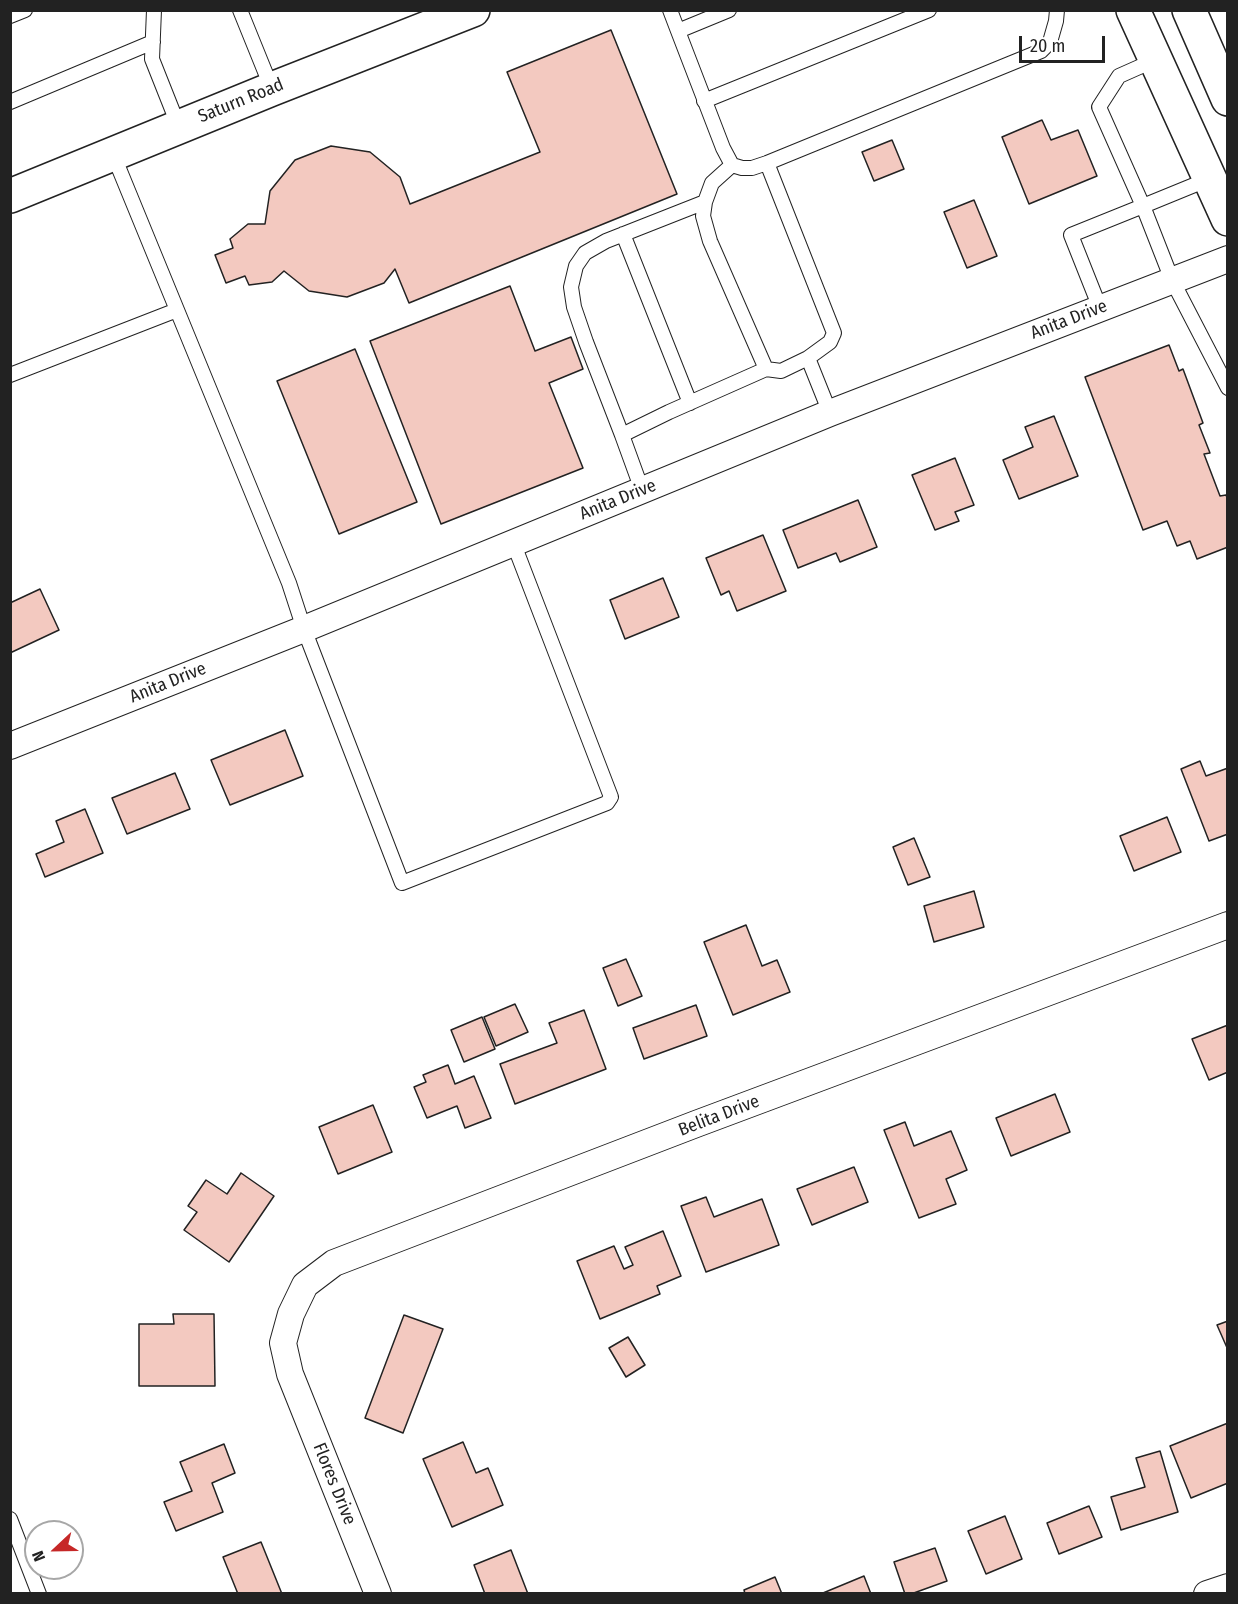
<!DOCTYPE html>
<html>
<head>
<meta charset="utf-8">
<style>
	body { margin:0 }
	#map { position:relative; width:1238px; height:1604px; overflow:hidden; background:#fff; font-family:"Fira Sans Condensed",sans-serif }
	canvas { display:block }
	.frame { position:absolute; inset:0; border:12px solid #222; pointer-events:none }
	.north { position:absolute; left:24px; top:1520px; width:60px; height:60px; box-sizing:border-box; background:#fff; border:2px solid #a7a7a7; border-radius:50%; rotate:248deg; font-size:16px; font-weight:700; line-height:24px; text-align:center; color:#222 }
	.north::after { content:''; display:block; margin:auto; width:21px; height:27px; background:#c62828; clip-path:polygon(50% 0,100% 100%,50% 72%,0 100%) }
	.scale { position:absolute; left:1019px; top:36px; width:86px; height:27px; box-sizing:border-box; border:3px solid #222; border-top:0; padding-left:8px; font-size:18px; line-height:21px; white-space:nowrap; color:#222; -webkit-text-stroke:4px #fff; paint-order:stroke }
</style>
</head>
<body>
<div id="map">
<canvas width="1238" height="1604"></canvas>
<div class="frame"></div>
<div class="north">N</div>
<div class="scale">20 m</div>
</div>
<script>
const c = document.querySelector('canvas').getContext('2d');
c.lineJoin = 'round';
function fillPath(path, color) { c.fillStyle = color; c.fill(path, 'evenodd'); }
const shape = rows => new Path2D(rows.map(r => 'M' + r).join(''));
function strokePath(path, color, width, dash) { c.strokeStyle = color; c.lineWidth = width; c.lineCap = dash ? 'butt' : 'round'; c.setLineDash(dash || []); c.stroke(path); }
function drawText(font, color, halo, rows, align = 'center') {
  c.font = font + ' "Fira Sans Condensed",sans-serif'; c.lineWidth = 4.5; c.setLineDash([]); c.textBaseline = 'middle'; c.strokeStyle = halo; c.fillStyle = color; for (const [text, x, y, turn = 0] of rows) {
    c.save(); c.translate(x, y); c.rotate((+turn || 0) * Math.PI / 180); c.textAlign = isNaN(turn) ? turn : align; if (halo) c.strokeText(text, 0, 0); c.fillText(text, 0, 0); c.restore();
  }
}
const building = shape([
	[611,30,677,194,409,303,395,269,384,283,347,297,309,291,284,271,272,282,249,285,245,276,226,283,215,255,233,248,230,239,248,224,265,224,270,191,295,160,331,146,370,152,400,177,410,204,540,152,507,72,611,30],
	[1042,120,1051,140,1078,130,1097,176,1029,204,1002,137,1042,120],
	[892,140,904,169,874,181,862,152,892,140],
	[974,200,997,256,967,268,944,212,974,200],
	[510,286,535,351,571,337,583,369,549,383,583,468,441,524,370,341,510,286],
	[1169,345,1179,371,1183,369,1203,423,1199,425,1210,453,1204,454,1220,496,1226,495,1228,500,1228,547,1197,559,1190,541,1177,546,1167,521,1143,530,1085,377,1169,345],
	[355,349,417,502,339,534,277,381,355,349],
	[1054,416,1078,476,1019,499,1003,460,1033,447,1025,427,1054,416],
	[955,458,974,505,955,512,959,521,935,530,912,475,955,458],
	[858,500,877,547,840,562,836,553,798,568,783,530,858,500],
	[763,535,786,591,737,611,729,591,721,595,706,558,763,535],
	[663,578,679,617,625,639,610,600,663,578],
	[40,589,59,630,10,653,10,603,40,589],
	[285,730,303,776,230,805,211,760,285,730],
	[1200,761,1206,776,1228,768,1228,834,1209,841,1181,769,1200,761],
	[175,773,190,809,127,834,112,798,175,773],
	[85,809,103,853,45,877,36,854,64,842,56,821,85,809],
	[1167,817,1181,852,1134,871,1120,836,1167,817],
	[914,838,930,877,908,885,893,847,914,838],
	[974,891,984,927,934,942,924,906,974,891],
	[746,925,762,966,777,960,790,992,733,1015,704,942,746,925],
	[626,959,642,996,618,1006,603,968,626,959],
	[515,1004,528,1032,496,1046,484,1017,515,1004],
	[696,1005,707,1036,644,1059,633,1028,696,1005],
	[584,1010,606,1069,515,1104,500,1064,557,1043,549,1023,584,1010],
	[482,1017,495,1049,464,1062,451,1030,482,1017],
	[1228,1025,1228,1072,1209,1080,1192,1039,1228,1025],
	[448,1065,455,1084,474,1076,491,1118,465,1128,457,1106,427,1118,414,1087,426,1082,423,1075,448,1065],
	[1055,1094,1070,1132,1011,1156,996,1118,1055,1094],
	[373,1105,392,1152,338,1174,319,1127,373,1105],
	[905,1122,914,1146,951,1131,967,1170,946,1179,956,1204,919,1218,884,1130,905,1122],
	[854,1167,868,1202,812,1225,797,1189,854,1167],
	[241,1173,274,1196,229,1262,184,1230,197,1212,188,1206,206,1180,227,1194,241,1173],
	[706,1197,714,1217,762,1199,779,1245,706,1272,681,1206,706,1197],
	[663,1231,681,1276,657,1286,660,1294,600,1319,577,1261,614,1246,624,1269,633,1265,625,1247,663,1231],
	[173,1314,214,1314,215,1386,139,1386,139,1324,174,1324,173,1314],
	[404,1315,443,1329,403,1433,365,1418,404,1315],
	[1228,1321,1228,1350,1217,1325,1228,1321],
	[628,1337,645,1365,626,1377,609,1348,628,1337],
	[1228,1423,1228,1483,1191,1498,1170,1446,1228,1423],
	[463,1442,476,1473,488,1468,503,1505,452,1527,423,1459,463,1442],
	[224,1444,235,1473,212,1483,223,1512,176,1531,164,1502,192,1491,180,1462,224,1444],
	[1160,1451,1178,1512,1121,1530,1111,1497,1145,1487,1136,1458,1160,1451],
	[1089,1506,1102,1537,1059,1554,1047,1523,1089,1506],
	[1005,1516,1022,1559,986,1574,968,1531,1005,1516],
	[261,1542,282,1594,238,1594,223,1557,261,1542],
	[935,1548,947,1581,911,1594,905,1594,894,1562,935,1548],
	[511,1550,528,1594,485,1594,474,1565,511,1550],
	[864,1576,871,1594,824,1594,823,1593,864,1576],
	[775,1577,782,1594,745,1594,744,1590,775,1577]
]);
fillPath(building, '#f3c9c0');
strokePath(building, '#222', 1.5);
const lane = shape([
	[154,10,152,59,179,127],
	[240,10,272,89],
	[670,10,678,31,729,10],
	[10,16,25,10],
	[678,31,723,148,732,165,742,168,752,168,767,163,1041,51,1050,42,1056,21,1057,10],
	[1155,60,1119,76,1099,107,1143,206,1209,179],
	[704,101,929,10],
	[10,102,153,42],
	[113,154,289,583,304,629,402,883,607,803,611,797,513,542],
	[767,163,834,333,830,342,808,358,830,413],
	[732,165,712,183,705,202,703,216,710,241,766,369,781,371,808,358],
	[623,234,690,403],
	[1100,308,1071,235,1143,206,1172,280,1228,388],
	[10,375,177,310],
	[622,435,586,342,574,307,571,287,576,266,585,253,606,241,705,202],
	[642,490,622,435,669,412,766,369],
	[10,1519,39,1594]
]);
const street = shape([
	[10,746,304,629,830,413,1228,259],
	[378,1594,290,1374,283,1343,291,1314,305,1285,334,1263,696,1124,1228,925],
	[1207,1594,1228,1587]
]);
const secondary = shape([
	[1133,10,1228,219],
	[1189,10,1228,99],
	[10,196,272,89,473,10]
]);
strokePath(lane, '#222', 16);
strokePath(street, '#222', 28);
strokePath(secondary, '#222', 36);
strokePath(lane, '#fff', 14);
strokePath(street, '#fff', 26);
strokePath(secondary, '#fff', 33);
drawText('18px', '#222', '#fff', [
	["Saturn Road",241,101,-22],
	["Anita Drive",1069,320,-21],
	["Anita Drive",618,500,-22],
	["Anita Drive",168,683,-22],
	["Belita Drive",719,1116,-21],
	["Flores Drive",334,1484,68]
]);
</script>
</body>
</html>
